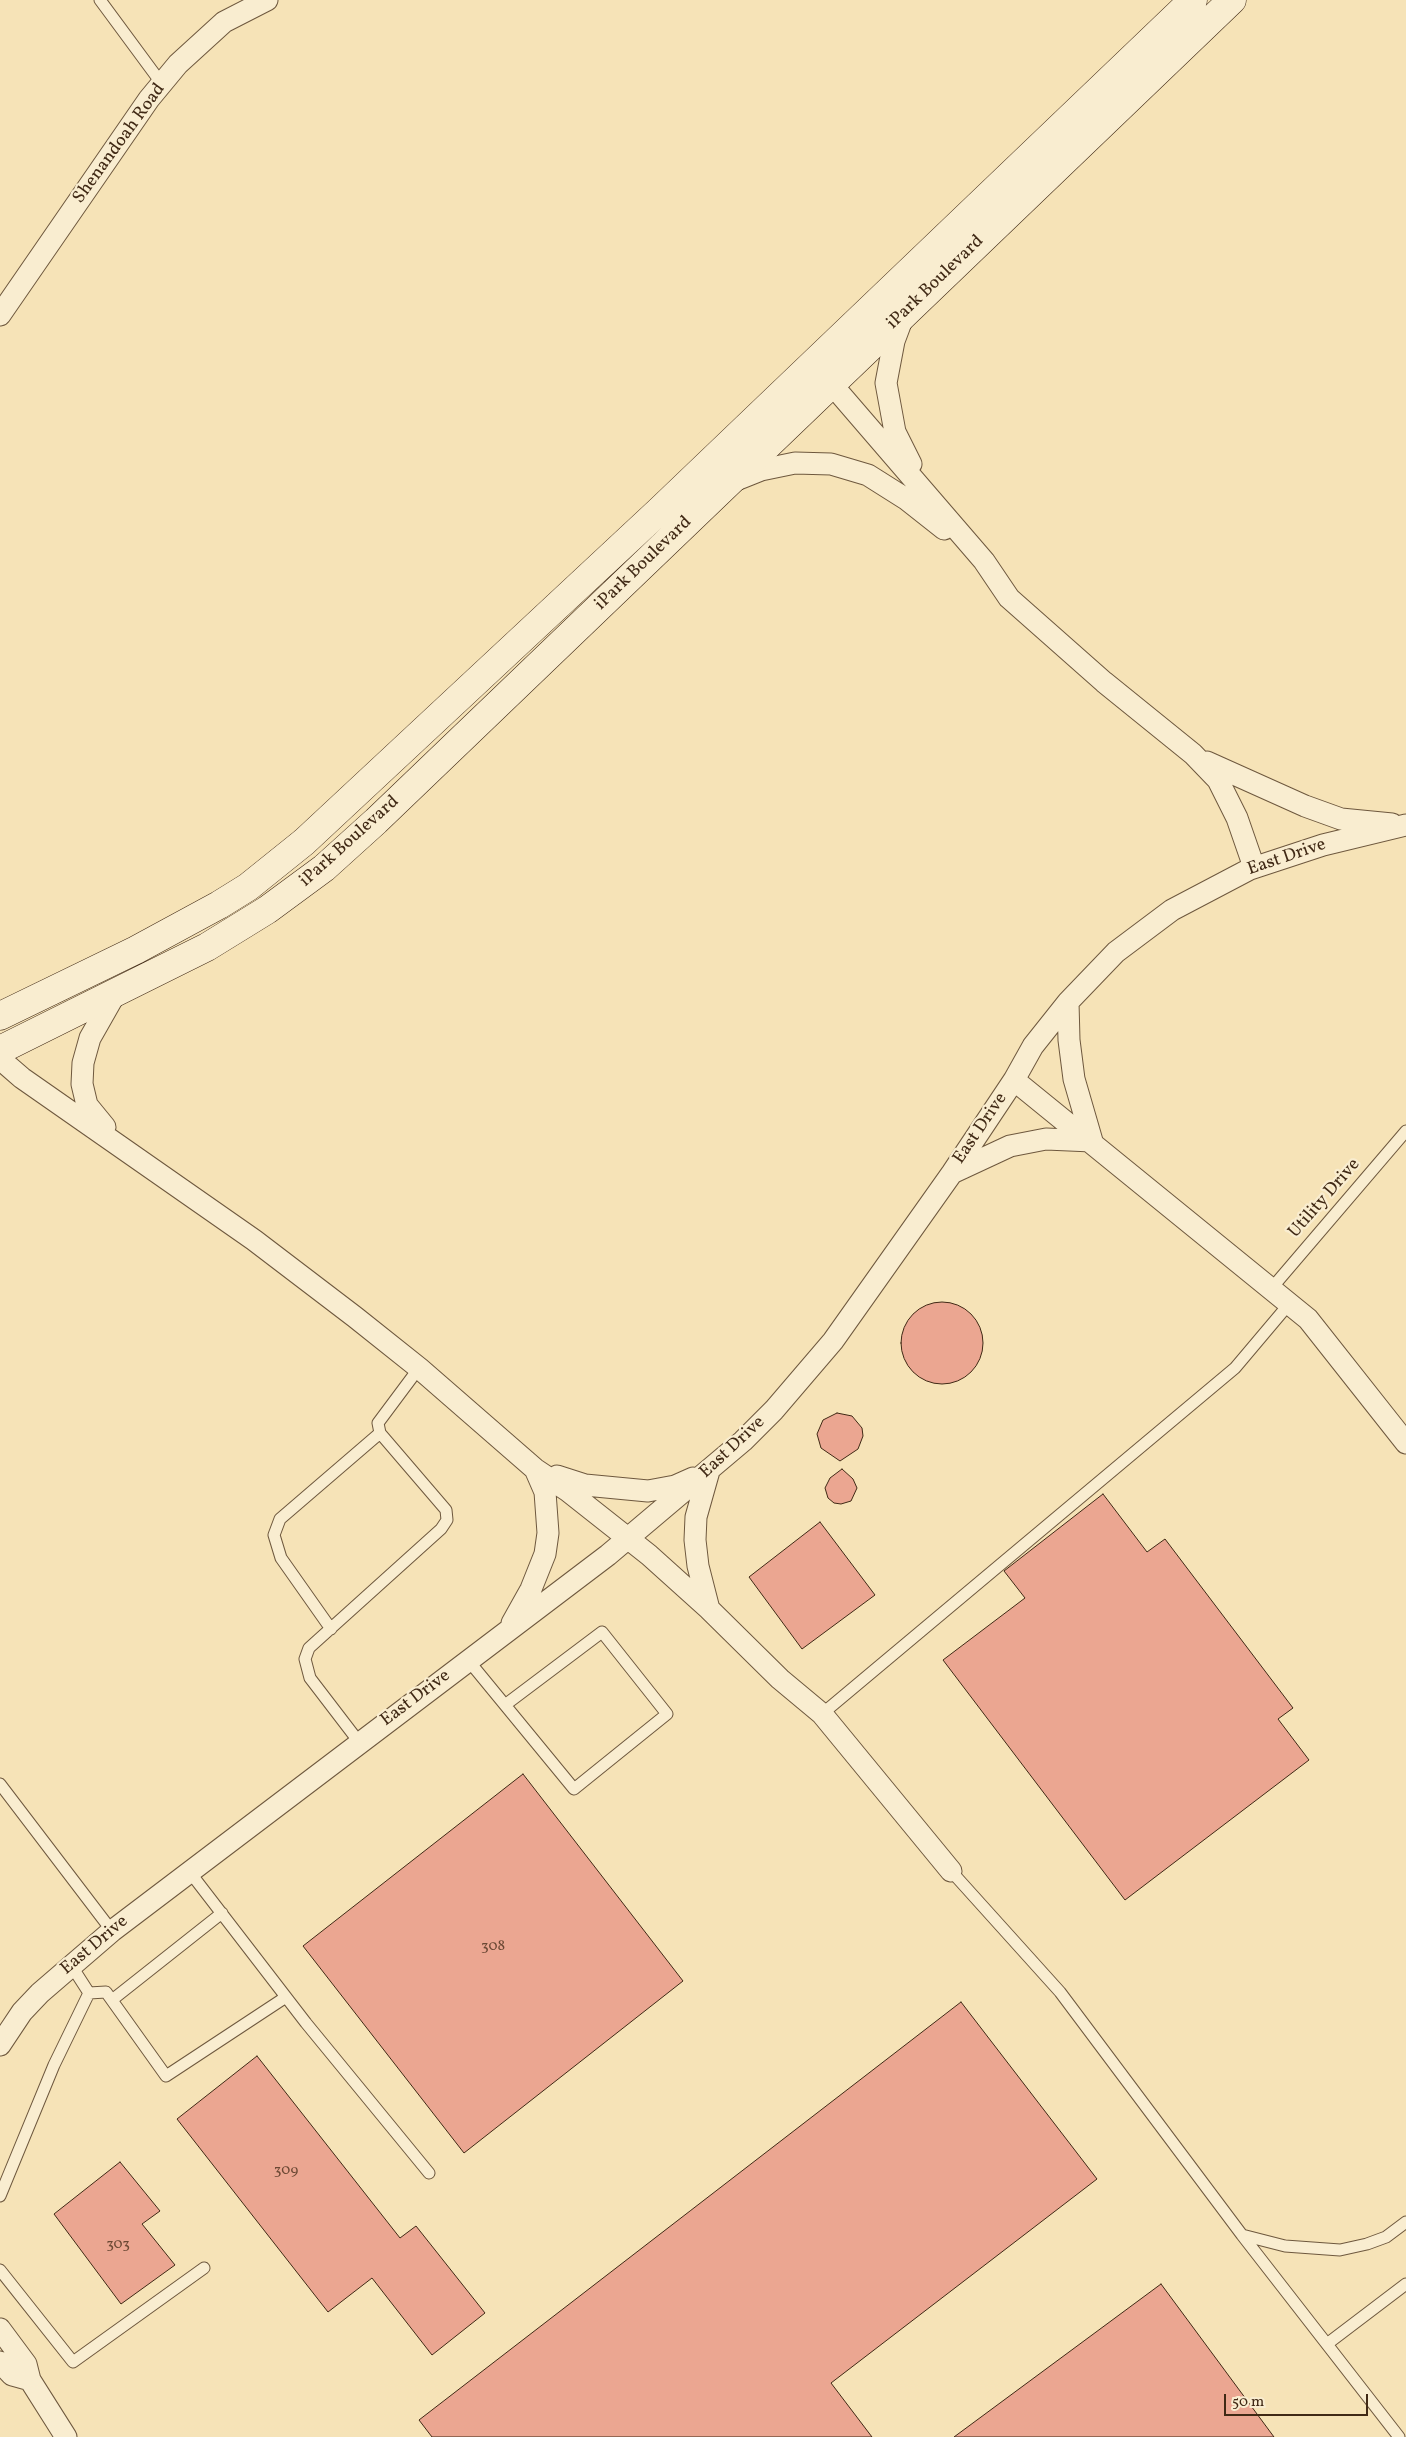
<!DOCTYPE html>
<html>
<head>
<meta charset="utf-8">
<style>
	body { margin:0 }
	#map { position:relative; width:1406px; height:2437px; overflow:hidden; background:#f6e3b7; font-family:Vollkorn,serif }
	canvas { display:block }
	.scale { position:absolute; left:1224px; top:2394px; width:144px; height:22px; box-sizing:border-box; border:2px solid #402915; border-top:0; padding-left:6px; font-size:15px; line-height:18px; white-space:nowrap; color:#402915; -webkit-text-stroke:4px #f9edd0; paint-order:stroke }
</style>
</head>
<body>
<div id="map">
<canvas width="1406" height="2437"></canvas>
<div class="scale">50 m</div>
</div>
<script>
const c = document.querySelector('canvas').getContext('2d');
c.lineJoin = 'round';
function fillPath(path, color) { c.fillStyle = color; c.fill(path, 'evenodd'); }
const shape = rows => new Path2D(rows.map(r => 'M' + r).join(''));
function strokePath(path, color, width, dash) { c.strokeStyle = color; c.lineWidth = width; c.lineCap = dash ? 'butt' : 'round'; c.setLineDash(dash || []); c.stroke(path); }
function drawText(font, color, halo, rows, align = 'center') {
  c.font = font + ' Vollkorn,serif'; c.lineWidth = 4.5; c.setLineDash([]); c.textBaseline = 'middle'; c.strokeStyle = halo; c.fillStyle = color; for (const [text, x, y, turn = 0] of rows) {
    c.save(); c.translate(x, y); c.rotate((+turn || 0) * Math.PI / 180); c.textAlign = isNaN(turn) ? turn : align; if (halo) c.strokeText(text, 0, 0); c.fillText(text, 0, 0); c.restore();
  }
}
const building = shape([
	'901 1343a41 41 0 1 1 82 0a41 41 0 1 1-82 0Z',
	[837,1413,852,1416,862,1428,863,1436,858,1449,840,1461,821,1448,817,1434,823,1420,837,1413],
	[842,1469,853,1479,857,1488,851,1501,841,1504,834,1503,828,1498,825,1488,830,1478,842,1469],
	[1103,1494,1147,1552,1165,1539,1293,1708,1278,1719,1309,1760,1125,1900,943,1660,1025,1598,1004,1571,1103,1494],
	[820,1522,875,1595,802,1649,749,1577,820,1522],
	[523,1774,683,1981,464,2153,303,1946,523,1774],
	[961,2002,1097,2179,831,2383,872,2437,432,2437,419,2420,961,2002],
	[257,2056,400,2238,416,2226,485,2313,432,2355,372,2278,328,2312,177,2119,257,2056],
	[120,2162,160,2211,142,2224,175,2265,121,2304,54,2214,120,2162],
	[1161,2284,1274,2437,954,2437,1161,2284]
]);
fillPath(building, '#eba691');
strokePath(building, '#402915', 1);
const lane = shape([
	[100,0,162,84],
	[1271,1289,1406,1131],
	[331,1629,281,1558,274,1535,280,1519,380,1433],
	[468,1660,574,1789,667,1714,602,1632,505,1705],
	[822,1714,1235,1368,1289,1304],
	[359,1742,310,1678,305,1659,309,1648,441,1529,447,1520,446,1510,380,1433,378,1423,419,1368],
	[0,1784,112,1931],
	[189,1871,306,2023,429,2173],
	[951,1871,1060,1992,1242,2235,1285,2246,1340,2250,1367,2244,1386,2237,1406,2222],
	[89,1993,106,1992,166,2076,286,1997],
	[112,2000,222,1913],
	[0,2196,54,2065,89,1993,71,1965],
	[1242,2235,1399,2437],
	[0,2270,73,2362,204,2268],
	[1327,2344,1406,2284]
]);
const street = shape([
	[0,315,149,99,178,64,224,22,267,0],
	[903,317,894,341,886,383,895,432,911,464],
	[822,373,984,561,1009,598,1104,682,1193,754,1218,780,1237,818,1254,867],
	[736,480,761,470,795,463,831,464,868,475,906,499,944,529],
	[1207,762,1305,806,1341,819,1392,824],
	[0,1059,22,1078,254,1240,355,1317,419,1368,535,1469,568,1491,649,1555,709,1609,780,1679,822,1714,951,1871],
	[1014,1080,1308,1319,1406,1443],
	[105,1127,87,1105,82,1084,83,1063,90,1038,115,994],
	[952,1173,1010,1146,1046,1139,1092,1141,1074,1079,1069,1040,1068,1002],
	[557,1476,585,1485,648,1491,675,1486,693,1478],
	[709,1609,698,1566,695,1540,696,1517,709,1471],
	[512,1623,531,1589,545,1554,548,1533,545,1492,535,1469],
	[0,2045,22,2012,40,1993,112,1931,608,1555,743,1441,774,1410,833,1341,952,1173,1014,1080,1033,1046,1068,1002,1116,952,1172,910,1250,869,1323,845,1406,825],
	[0,2329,26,2364,30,2380,66,2437],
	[0,2362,12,2375,30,2380]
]);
const secondary = shape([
	[0,1016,136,950,219,905,248,887,304,842,659,511,1193,0],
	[0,1050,207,947,267,910,324,868,376,821,1232,0]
]);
strokePath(lane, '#6e583e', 13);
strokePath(street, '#6e583e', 23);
strokePath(secondary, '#402915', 29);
strokePath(lane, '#f9edd0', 11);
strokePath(street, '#f9edd0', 21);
strokePath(secondary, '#f9edd0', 28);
drawText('15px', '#6b4834', null, [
	["308",493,1947],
	["309",286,2171],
	["303",118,2245]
]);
drawText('18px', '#402915', '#f9edd0', [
	["Shenandoah Road",120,144,-54],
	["iPark Boulevard",936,283,-44],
	["iPark Boulevard",644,564,-44],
	["iPark Boulevard",350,842,-42],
	["East Drive",1287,858,-19],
	["East Drive",981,1129,-56],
	["Utility Drive",1325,1199,-49],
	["East Drive",733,1448,-43],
	["East Drive",416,1699,-37],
	["East Drive",95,1946,-40]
]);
</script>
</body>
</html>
